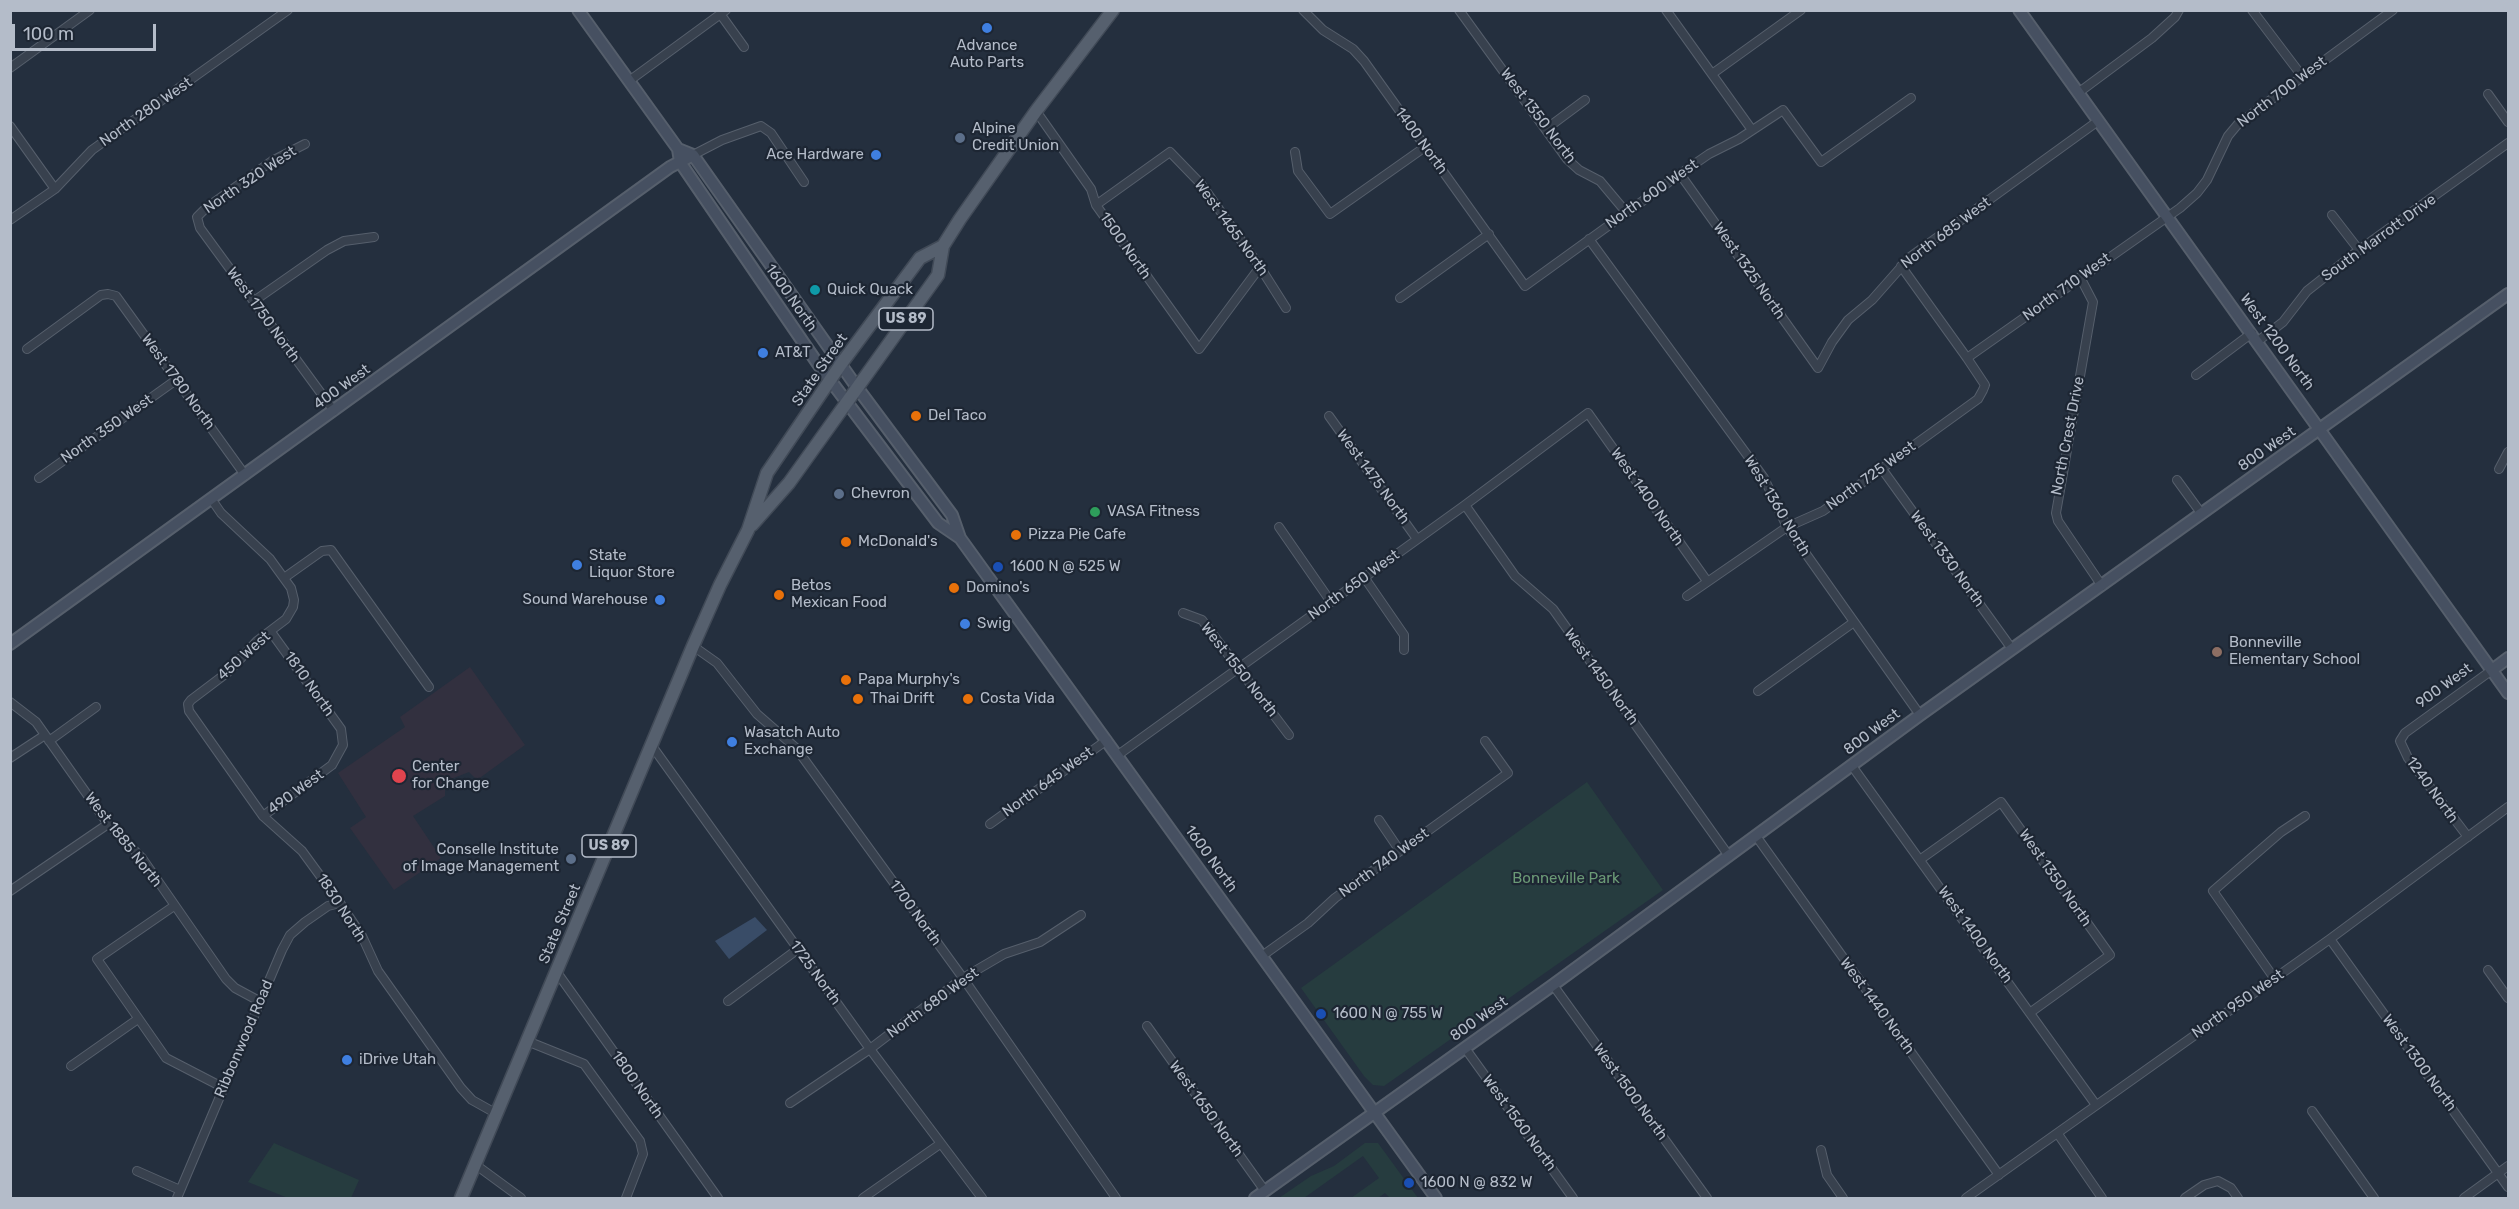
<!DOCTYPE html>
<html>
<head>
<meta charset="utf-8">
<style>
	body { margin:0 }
	#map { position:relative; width:2519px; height:1209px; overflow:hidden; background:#242f3e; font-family:Rubik,sans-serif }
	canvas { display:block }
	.frame { position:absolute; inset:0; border:12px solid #b4bcc9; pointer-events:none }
	.scale { position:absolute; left:12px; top:24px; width:144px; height:27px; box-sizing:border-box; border:3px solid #b4bcc9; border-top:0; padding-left:8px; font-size:18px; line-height:21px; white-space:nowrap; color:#b4bcc9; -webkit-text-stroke:4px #1d2633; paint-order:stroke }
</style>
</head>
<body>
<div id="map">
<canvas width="2519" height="1209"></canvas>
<div class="frame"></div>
<div class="scale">100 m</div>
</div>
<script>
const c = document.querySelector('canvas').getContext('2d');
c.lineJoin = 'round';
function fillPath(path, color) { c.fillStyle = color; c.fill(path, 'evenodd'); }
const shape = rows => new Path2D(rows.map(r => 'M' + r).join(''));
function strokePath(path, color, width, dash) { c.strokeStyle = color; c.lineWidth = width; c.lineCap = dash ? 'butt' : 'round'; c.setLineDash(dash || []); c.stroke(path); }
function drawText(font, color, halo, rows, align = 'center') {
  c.font = font + ' Rubik,sans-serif'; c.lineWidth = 4.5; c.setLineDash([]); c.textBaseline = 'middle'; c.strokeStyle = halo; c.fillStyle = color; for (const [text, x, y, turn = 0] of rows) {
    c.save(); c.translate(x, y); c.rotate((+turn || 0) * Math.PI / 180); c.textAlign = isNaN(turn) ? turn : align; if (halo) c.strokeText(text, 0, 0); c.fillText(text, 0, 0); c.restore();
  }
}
fillPath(shape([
	[470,667,525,745,477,780,469,772,451,779,445,787,445,796,413,816,441,858,394,890,350,828,366,817,338,773,405,727,400,717]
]), '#32303f');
fillPath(shape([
	[1587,782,1663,890,1384,1086,1373,1085,1364,1076,1301,988],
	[274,1143,359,1180,351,1198,288,1198,248,1182],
	[1365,1143,1378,1143,1418,1198,1390,1198,1385,1193,1378,1198,1351,1198,1379,1178,1363,1156,1304,1198,1279,1198,1311,1176,1334,1166]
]), '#263c3f');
fillPath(shape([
	[755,917,767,930,729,959,715,941]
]), '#394c67');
const street = shape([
	[1303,10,1323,30,1353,49,1364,61,1525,286,1680,174,1709,154,1739,139,1783,110,1821,162,1911,98],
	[1459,10,1567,159,1579,170,1600,181,1626,212],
	[1666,10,1752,130],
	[2252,10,2302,76],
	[721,15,744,47],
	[10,68,90,10],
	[1712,74,1801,10],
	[629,81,726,10],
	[2078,93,2152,38,2175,17,2179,10],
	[2488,94,2508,122],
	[1036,111,1091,189,1096,205,1199,349,1260,267],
	[10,126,55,189],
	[1546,129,1585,100],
	[305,144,272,161,206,208,197,217,200,228,334,411],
	[1295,152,1298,171,1330,214,1425,147],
	[693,155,722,140,761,126,771,133,804,182],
	[1680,174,1818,368,1832,342,1848,320,1872,300,1910,257,2098,121],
	[1096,205,1170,152,1201,184,1260,267,1286,308],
	[2332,215,2359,250],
	[10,220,55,189,92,150,288,10],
	[1589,239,1764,478,1787,527,1920,715],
	[2080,277,2093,302,2056,513,2058,521,2102,586],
	[1400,298,1489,234],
	[254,301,327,250,344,241,374,237],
	[2258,341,2283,322,2307,291,2359,250,2508,143],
	[27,349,101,295,108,294,116,296,245,475],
	[1967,358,2180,208,2197,193,2207,180,2228,136,2238,124,2393,10],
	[2196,375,2252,333],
	[1329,416,1417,539],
	[1882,469,2012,649],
	[2499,469,2508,452],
	[39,478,176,380],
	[2177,480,2201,513],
	[212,500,221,513,270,559,291,588,294,600,293,607,286,619,257,641,228,672,191,700,188,704,189,711,263,816,302,851,340,903,362,936,378,971,461,1088,472,1100,497,1114],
	[1465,505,1515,576,1553,609,1729,856],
	[1279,527,1331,602],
	[1364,577,1404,635,1404,650],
	[284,578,322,551,331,550,429,687],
	[1687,596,1787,527,1823,511,1978,399,1983,390,1985,385,1967,358,1901,266],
	[1183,613,1202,620,1289,735],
	[693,646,717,663,757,714,796,748,963,978,1116,1198],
	[1758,691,1854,622],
	[10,702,36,722,108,824,142,858,226,979,235,988,261,1002],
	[49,741,96,707],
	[652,746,870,1049,982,1198],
	[1118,755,1465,505,1588,413,1707,581],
	[10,758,45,735],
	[1852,766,2096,1105],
	[263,816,332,765,343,745,341,729,271,632],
	[1379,820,1400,851],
	[990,824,1107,740],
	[1756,836,1999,1175],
	[2468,837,2408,758,2400,741,2405,733,2492,670],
	[1921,859,2001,802,2110,955,2031,1012],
	[10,891,108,824],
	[174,906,97,959,166,1058,224,1088],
	[2330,939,2508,1187],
	[1262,956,1308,923,1335,898,1508,773,1485,741],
	[2488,970,2508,998],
	[556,971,718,1198],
	[2274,978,2213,891,2281,832,2305,816],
	[1553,985,1707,1198],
	[728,1001,798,949],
	[1147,1026,1265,1191],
	[527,1041,584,1064,640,1141,643,1154,626,1198],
	[1465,1048,1573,1198],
	[71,1066,138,1019],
	[790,1103,870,1049,963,978,1004,954,1040,942,1081,915],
	[2312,1111,2374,1198],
	[2058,1134,2102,1198],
	[1821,1150,1827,1175,1843,1198],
	[476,1165,521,1198],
	[137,1171,180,1190],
	[177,1198,282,950,290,935,305,922,328,906,340,903],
	[863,1198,940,1144],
	[1966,1198,2330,939,2508,807],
	[2185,1198,2204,1185,2218,1181,2231,1188,2238,1198],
	[2464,1198,2508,1166]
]);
const secondary = shape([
	[578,10,678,149,680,162,818,364,938,523,960,538],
	[2019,10,2508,693],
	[678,149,693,155,856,386,952,515,960,538,1436,1198],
	[10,644,670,167,693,155],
	[2492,670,2508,658],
	[1255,1198,1553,985,1920,715,2508,294]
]);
const primary = shape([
	[752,525,789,483,938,275,943,246,960,219,1036,111,1113,10],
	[461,1198,693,646,720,585,748,530,767,473,841,364,920,258,943,246]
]);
strokePath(street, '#565f6c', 10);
strokePath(secondary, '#565f6c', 14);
strokePath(primary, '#414a57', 15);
strokePath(street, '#38414e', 8);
strokePath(secondary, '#465061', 10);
strokePath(primary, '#56606e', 12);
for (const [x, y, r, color] of [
	[987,28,6,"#3f7fe0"],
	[960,138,6,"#5c6f8a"],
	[876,155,6,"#3f7fe0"],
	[815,290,6,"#0f9aa8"],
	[763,353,6,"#3f7fe0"],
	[916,416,6,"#e8710a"],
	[839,494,6,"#5c6f8a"],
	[1095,512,6,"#2e9e5b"],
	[1016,535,6,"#e8710a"],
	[846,542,6,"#e8710a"],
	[577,565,6,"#3f7fe0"],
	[998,567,6,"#1a4fb4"],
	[954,588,6,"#e8710a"],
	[779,595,6,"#e8710a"],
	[660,600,6,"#3f7fe0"],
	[965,624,6,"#3f7fe0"],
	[2217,652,6,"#8d6e63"],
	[846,680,6,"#e8710a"],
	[858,699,6,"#e8710a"],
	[968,699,6,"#e8710a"],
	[732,742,6,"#3f7fe0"],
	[399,776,8,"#e0444e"],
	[571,859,6,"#5c6f8a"],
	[1321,1014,6,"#1a4fb4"],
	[347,1060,6,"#3f7fe0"],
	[1409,1183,6,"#1a4fb4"]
]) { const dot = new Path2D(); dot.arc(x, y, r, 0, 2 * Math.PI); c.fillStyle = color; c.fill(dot); strokePath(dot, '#1d2633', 2); }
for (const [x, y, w] of [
	[906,319,54],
	[609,846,54]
]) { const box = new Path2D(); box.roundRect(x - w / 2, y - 11, w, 22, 4.5); c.fillStyle = '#1d2633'; c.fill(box); strokePath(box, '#b4bcc9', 1.5); }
drawText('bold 14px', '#b4bcc9', null, [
	["US 89",906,319],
	["US 89",609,846]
]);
drawText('15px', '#b4bcc9', '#1d2633', [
	["Advance",987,46,"center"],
	["Auto Parts",987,63,"center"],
	["Alpine",972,129],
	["Credit Union",972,146],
	["Ace Hardware",864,155,"right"],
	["Quick Quack",827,290],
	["AT&T",775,353],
	["Del Taco",928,416],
	["Chevron",851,494],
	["VASA Fitness",1107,512],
	["Pizza Pie Cafe",1028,535],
	["McDonald's",858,542],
	["State",589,556],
	["Liquor Store",589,573],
	["1600 N @ 525 W",1010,567],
	["Betos",791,586],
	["Mexican Food",791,603],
	["Domino's",966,588],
	["Sound Warehouse",648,600,"right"],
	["Swig",977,624],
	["Bonneville",2229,643],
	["Elementary School",2229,660],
	["Papa Murphy's",858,680],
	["Thai Drift",870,699],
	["Costa Vida",980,699],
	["Wasatch Auto",744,733],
	["Exchange",744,750],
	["Center",412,767],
	["for Change",412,784],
	["Conselle Institute",559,850,"right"],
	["of Image Management",559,867,"right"],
	["1600 N @ 755 W",1333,1014],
	["iDrive Utah",359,1060],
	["1600 N @ 832 W",1421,1183]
], 'left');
drawText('15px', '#b4bcc9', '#1d2633', [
	["North 700 West",2282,92,-37],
	["North 280 West",146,112,-35],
	["West 1350 North",1538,116,53],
	["1400 North",1421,141,54],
	["North 320 West",250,180,-34],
	["North 600 West",1652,194,-35],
	["West 1465 North",1231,228,54],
	["North 685 West",1946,233,-37],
	["South Marrott Drive",2379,238,-36],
	["1500 North",1125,246,55],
	["West 1325 North",1749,271,55],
	["North 710 West",2067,287,-36],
	["1600 North",791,298,55],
	["West 1750 North",263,315,54],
	["West 1200 North",2277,342,54],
	["State Street",820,370,-55],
	["West 1780 North",178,382,54],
	["400 West",342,387,-36],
	["North 350 West",107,429,-35],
	["North Crest Drive",2068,436,-79],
	["800 West",2267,449,-35],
	["North 725 West",1871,476,-36],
	["West 1475 North",1373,477,54],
	["West 1400 North",1647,497,55],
	["West 1360 North",1777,506,59],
	["West 1330 North",1947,559,54],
	["North 650 West",1354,585,-36],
	["450 West",244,656,-42],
	["West 1550 North",1239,670,52],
	["West 1450 North",1601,677,54],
	["1810 North",309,684,55],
	["900 West",2444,686,-36],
	["800 West",1872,732,-37],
	["North 645 West",1048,782,-36],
	["1240 North",2432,790,54],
	["490 West",296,792,-36],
	["West 1885 North",123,840,52],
	["1600 North",1211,859,54],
	["North 740 West",1384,863,-36],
	["West 1350 North",2055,878,55],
	["1830 North",341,908,57],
	["1700 North",915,913,54],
	["State Street",560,924,-67],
	["West 1400 North",1975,935,54],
	["1725 North",815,973,54],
	["North 680 West",933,1003,-36],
	["North 950 West",2238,1004,-35],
	["West 1440 North",1877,1006,54],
	["800 West",1479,1019,-35],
	["Ribbonwood Road",244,1039,-67],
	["West 1300 North",2419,1063,54],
	["1800 North",637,1085,55],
	["West 1500 North",1630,1092,54],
	["West 1650 North",1206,1109,54],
	["West 1560 North",1519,1123,54]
]);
drawText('15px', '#6b9a76', '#1d2633', [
	["Bonneville Park",1566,879]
]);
</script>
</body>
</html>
